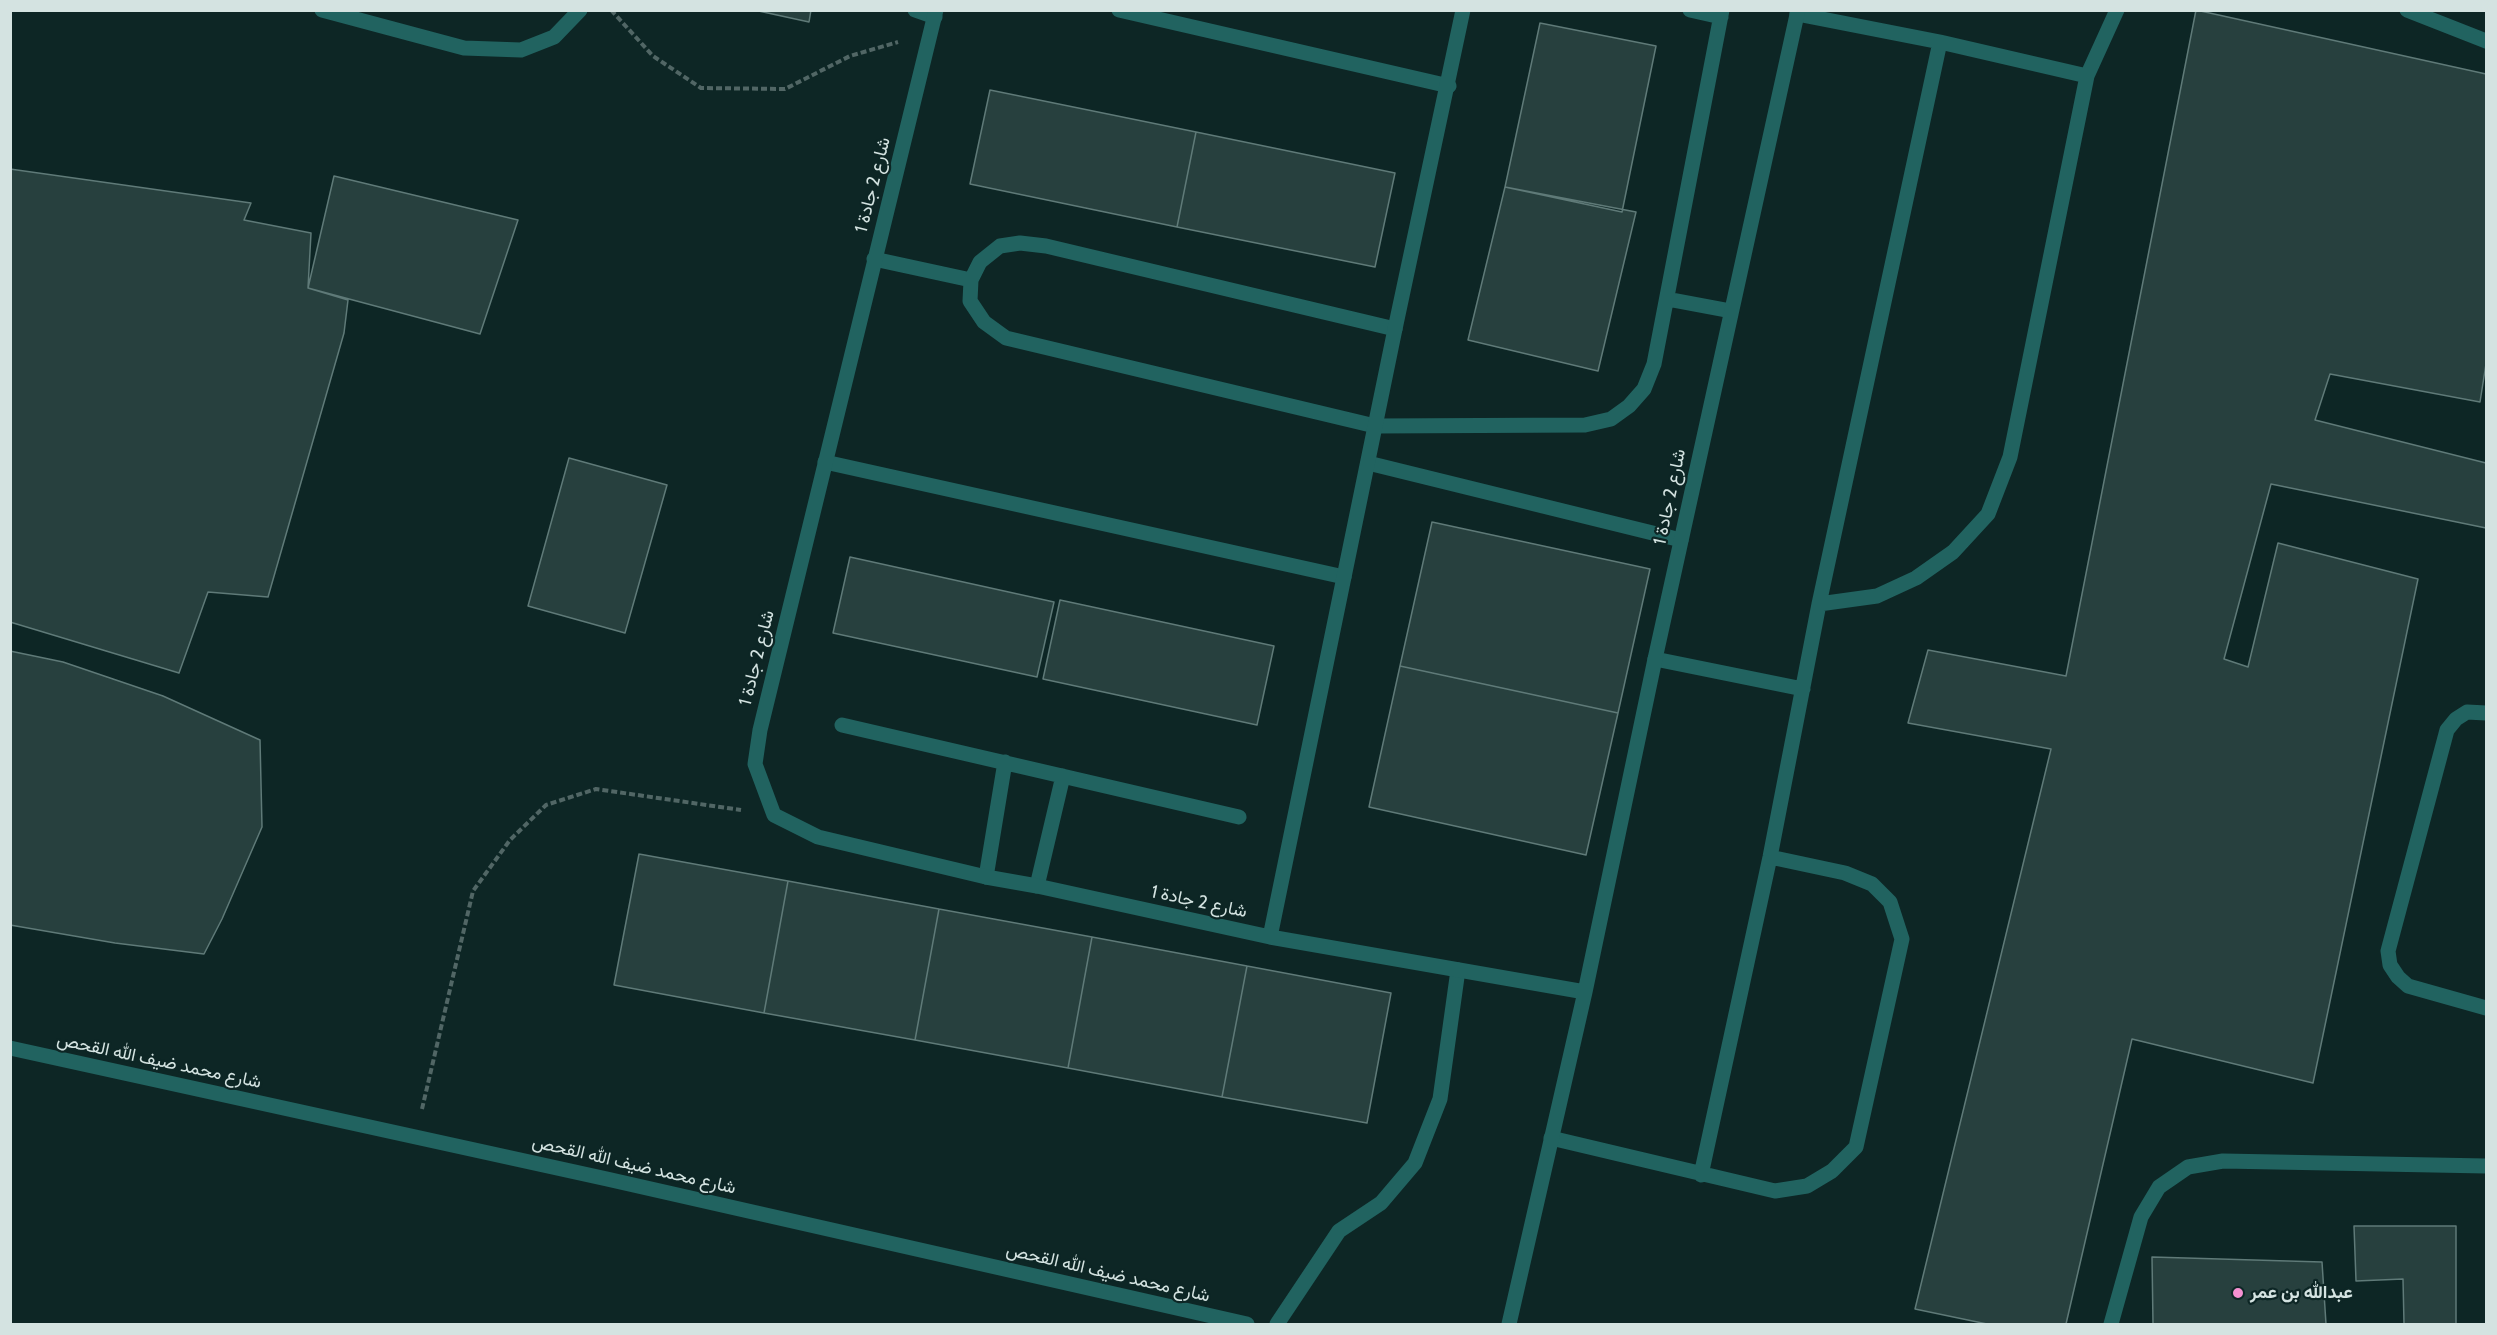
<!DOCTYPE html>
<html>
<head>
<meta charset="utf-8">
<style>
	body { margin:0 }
	#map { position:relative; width:2497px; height:1335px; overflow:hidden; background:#0d2625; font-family:Cabin,sans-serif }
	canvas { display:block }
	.frame { position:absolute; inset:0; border:12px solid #d4e3e1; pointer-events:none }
</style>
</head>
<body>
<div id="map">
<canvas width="2497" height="1335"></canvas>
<div class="frame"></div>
</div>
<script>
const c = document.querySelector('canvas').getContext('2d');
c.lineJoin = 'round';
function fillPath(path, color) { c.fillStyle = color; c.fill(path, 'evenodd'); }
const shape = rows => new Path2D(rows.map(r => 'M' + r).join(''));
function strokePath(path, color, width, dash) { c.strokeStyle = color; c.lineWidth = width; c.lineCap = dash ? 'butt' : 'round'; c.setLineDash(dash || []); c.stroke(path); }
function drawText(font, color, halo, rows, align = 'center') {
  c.font = font + ' Cabin,Vazirmatn,sans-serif'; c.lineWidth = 4.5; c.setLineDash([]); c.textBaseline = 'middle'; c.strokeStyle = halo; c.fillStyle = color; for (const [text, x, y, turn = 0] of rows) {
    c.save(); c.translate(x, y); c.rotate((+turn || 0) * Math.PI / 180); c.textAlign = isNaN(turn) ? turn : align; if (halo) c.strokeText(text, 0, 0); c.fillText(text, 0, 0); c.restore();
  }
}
const building = shape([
	[754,10,811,10,809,22,754,10],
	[2196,10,2486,74,2486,364,2480,402,2330,374,2315,420,2486,463,2486,528,2271,484,2224,659,2248,667,2278,543,2418,579,2313,1083,2132,1039,2066,1324,1987,1324,1915,1309,2051,749,1908,723,1928,650,2066,676,2196,10],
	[1540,23,1656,46,1622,212,1505,187,1540,23],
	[990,90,1196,132,1177,227,970,184,990,90],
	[1196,132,1395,173,1375,267,1177,227,1196,132],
	[10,169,251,203,244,220,311,233,308,288,348,300,344,333,268,597,208,592,179,673,10,622,10,169],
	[334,176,518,220,480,334,308,288,334,176],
	[1505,187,1636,212,1598,371,1468,340,1505,187],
	[569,458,667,485,625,633,528,606,569,458],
	[1432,522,1650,569,1618,713,1400,666,1432,522],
	[850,557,1054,602,1037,677,833,633,850,557],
	[1060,600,1274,646,1257,725,1043,679,1060,600],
	[10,651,63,662,163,696,260,740,262,827,222,919,204,954,115,943,10,925,10,651],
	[1400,666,1618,713,1586,855,1369,807,1400,666],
	[639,854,788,881,764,1013,614,985,639,854],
	[788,881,939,909,915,1040,764,1013,788,881],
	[939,909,1092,937,1068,1068,915,1040,939,909],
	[1092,937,1247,966,1222,1097,1068,1068,1092,937],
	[1247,966,1391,993,1367,1123,1222,1097,1247,966],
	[2354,1226,2456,1226,2456,1324,2404,1324,2403,1279,2356,1281,2354,1226],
	[2152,1257,2322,1262,2326,1324,2153,1324,2152,1257]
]);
fillPath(building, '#27403e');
strokePath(building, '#5f7a78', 1.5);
strokePath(shape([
	[611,10,653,56,701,88,785,89,850,56,898,42],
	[422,1109,473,891,510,840,546,805,596,789,741,810]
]), '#516665', 4, [6, 3]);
strokePath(shape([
	[322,10,464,48,521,50,554,37,580,10],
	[915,10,935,17],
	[1119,10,1449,86],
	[1690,10,1721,17],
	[2407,10,2486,41],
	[1797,14,1940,42,2087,76],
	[874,259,971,280],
	[1667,299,1731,311],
	[1395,329,1046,246,1020,243,1000,246,980,262,971,280,970,301,984,322,1006,338,1375,426,1585,425,1611,419,1629,406,1644,389,1654,364,1722,10],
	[825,462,1344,577],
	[1368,463,1681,540],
	[1819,604,1877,596,1916,578,1953,552,1988,514,2010,457,2087,76,2117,10],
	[1655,659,1803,689],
	[2486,713,2467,712,2456,719,2447,730,2388,951,2390,965,2398,977,2408,986,2486,1008],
	[842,725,1239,817],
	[986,877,1005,762],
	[1037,886,1063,776],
	[1551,1138,1775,1191,1807,1186,1832,1171,1856,1147,1902,939,1890,902,1872,884,1845,873,1770,857],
	[1701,1175,1770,857,1819,604,1940,42],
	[1277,1324,1339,1231,1381,1203,1415,1163,1440,1099,1458,970],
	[2111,1324,2141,1217,2159,1187,2188,1167,2223,1161,2486,1166]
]), '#216360', 15);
strokePath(shape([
	[936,10,760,730,755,764,774,815,818,837,986,877,1037,886,1270,937,1585,992],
	[1270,937,1395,329,1463,10],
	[10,1048,607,1179,1247,1324],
	[1509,1324,1585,992,1655,659,1798,10]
]), '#216360', 15);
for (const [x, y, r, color] of [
	[2238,1293,6,"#f590d1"]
]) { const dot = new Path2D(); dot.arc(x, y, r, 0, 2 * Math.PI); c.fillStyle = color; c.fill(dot); strokePath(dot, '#0d2625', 2); }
drawText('18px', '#d4e3e1', '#0d2625', [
	["شارع 2 جادة 1",873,185,-76],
	["شارع 2 جادة 1",1670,497,-78],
	["شارع 2 جادة 1",757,658,-76],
	["شارع 2 جادة 1",1199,902,12],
	["شارع محمد ضيف الله القحص",159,1061,12],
	["شارع محمد ضيف الله القحص",634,1165,13],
	["شارع محمد ضيف الله القحص",1108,1273,13]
]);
drawText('bold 18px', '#d4e3e1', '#0d2625', [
	["عبدالله بن عمر",2250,1293]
], 'left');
</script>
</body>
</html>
